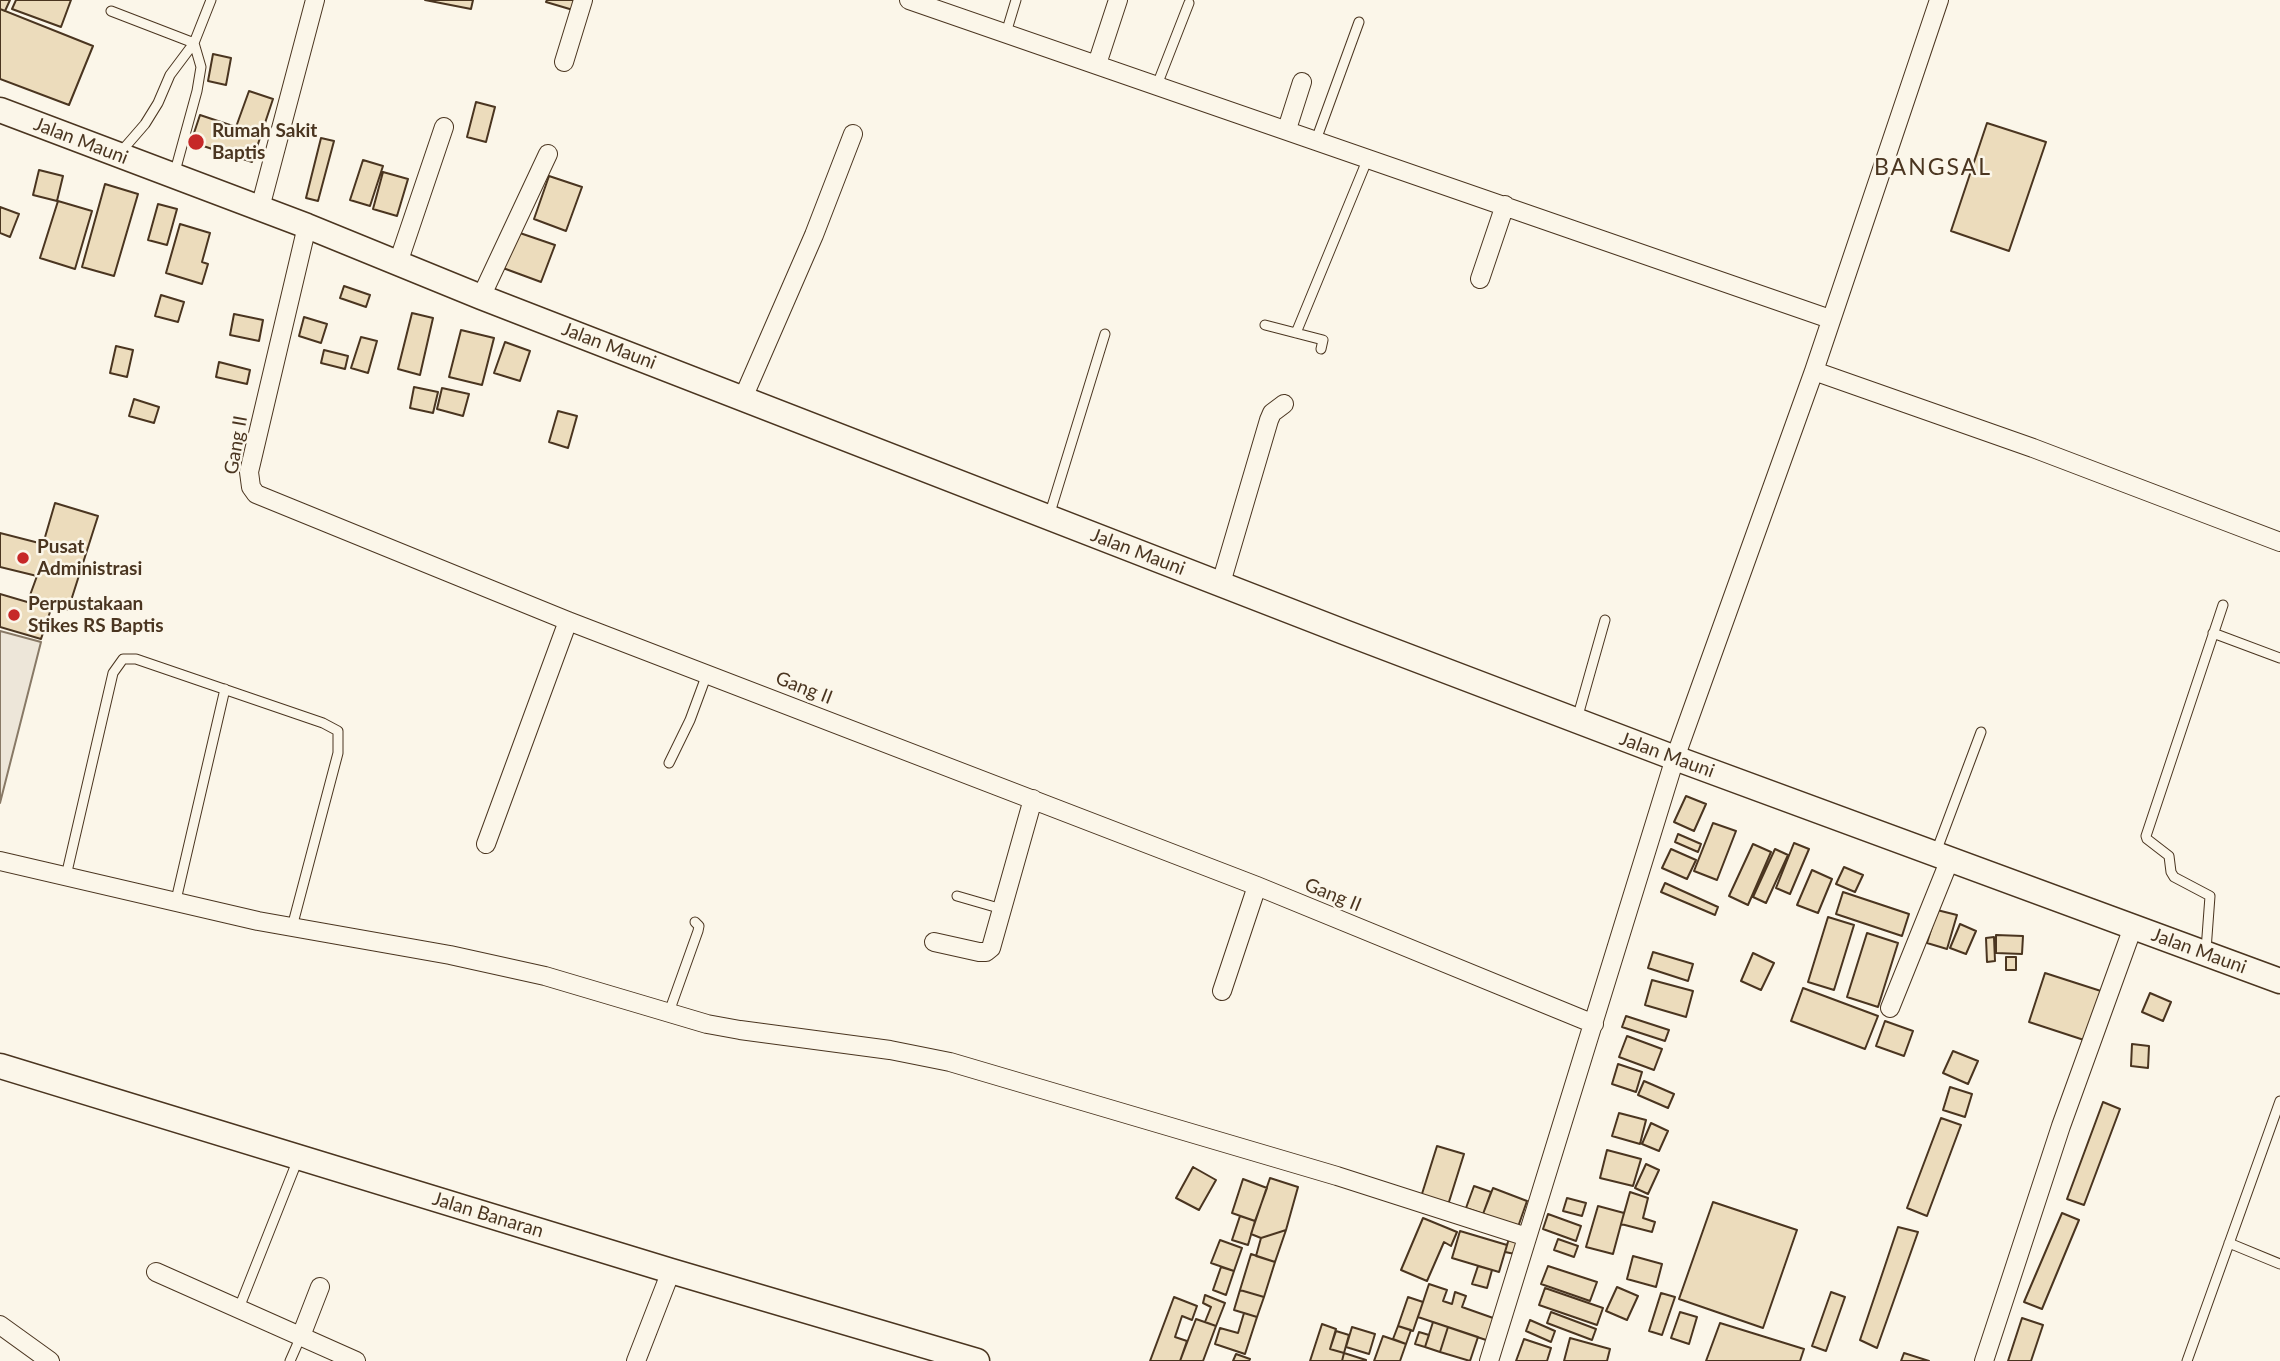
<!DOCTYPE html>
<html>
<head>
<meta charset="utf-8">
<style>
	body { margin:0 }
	canvas { display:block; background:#fbf6e9 }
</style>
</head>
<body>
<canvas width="2280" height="1361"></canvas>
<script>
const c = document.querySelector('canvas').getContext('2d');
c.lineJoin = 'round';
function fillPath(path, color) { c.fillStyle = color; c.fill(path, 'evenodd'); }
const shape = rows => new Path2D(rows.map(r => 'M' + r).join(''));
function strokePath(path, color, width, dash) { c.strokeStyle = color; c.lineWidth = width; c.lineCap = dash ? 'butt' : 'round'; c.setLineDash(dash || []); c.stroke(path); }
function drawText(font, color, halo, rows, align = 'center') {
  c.font = font + ' Lato,sans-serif'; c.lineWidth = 5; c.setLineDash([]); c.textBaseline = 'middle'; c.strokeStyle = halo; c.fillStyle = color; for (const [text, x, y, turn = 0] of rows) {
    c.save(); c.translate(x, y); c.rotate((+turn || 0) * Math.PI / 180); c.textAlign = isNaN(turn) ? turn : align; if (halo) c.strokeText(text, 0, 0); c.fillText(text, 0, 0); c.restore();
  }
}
const green = shape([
	[0,631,41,642,0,803,0,631]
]);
fillPath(green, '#ede6d9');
strokePath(green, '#887966', 2);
const building = shape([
	[0,0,10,0,5,11,0,9,0,0],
	[16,0,71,0,61,27,12,9,16,0],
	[425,0,473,0,471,9,425,0],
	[547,0,575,0,573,10,546,2,547,0],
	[0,9,93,46,69,105,0,79,0,9],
	[213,54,231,58,226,85,208,81,213,54],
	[249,91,273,99,252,162,191,142,200,115,236,127,249,91],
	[476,102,495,107,486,142,467,137,476,102],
	[1987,123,2046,142,2009,251,1951,231,1987,123],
	[321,138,334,141,318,201,306,198,321,138],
	[363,160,383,166,370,206,350,200,363,160],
	[39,170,63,176,57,201,33,195,39,170],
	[383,172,408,179,397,216,373,209,383,172],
	[549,176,582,187,566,231,534,219,549,176],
	[105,184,138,194,114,276,82,267,105,184],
	[58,201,92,211,75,269,40,258,58,201],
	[158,204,177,209,167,245,148,240,158,204],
	[0,207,19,214,10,237,0,233,0,207],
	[180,224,210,233,202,262,208,264,202,284,166,273,180,224],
	[517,232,555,245,541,282,503,268,517,232],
	[344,286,370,295,366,307,340,298,344,286],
	[161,295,184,302,178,322,155,316,161,295],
	[412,313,433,318,420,375,398,369,412,313],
	[234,314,263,320,259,341,230,335,234,314],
	[304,317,327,324,321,343,299,336,304,317],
	[461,330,494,338,482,385,449,377,461,330],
	[361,337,377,341,368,373,351,368,361,337],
	[505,342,530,351,520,381,494,373,505,342],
	[116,346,133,350,127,377,110,373,116,346],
	[324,350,348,356,345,369,321,363,324,350],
	[219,362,250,370,247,384,216,377,219,362],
	[414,387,438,392,433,413,410,408,414,387],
	[442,388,469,394,463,416,437,409,442,388],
	[134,399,159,407,154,423,129,416,134,399],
	[558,411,577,416,568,448,549,442,558,411],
	[55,503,98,516,68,610,29,598,37,576,0,567,0,533,43,544,55,503],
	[0,594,51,609,41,639,0,627,0,594],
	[1686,796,1706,804,1694,831,1674,822,1686,796],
	[1713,823,1736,831,1717,880,1694,871,1713,823],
	[1678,834,1701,844,1698,852,1675,842,1678,834],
	[1794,843,1809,849,1790,894,1776,888,1794,843],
	[1753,844,1771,852,1748,905,1729,896,1753,844],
	[1671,849,1696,860,1687,879,1662,868,1671,849],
	[1775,849,1788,855,1766,903,1753,897,1775,849],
	[1844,867,1863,875,1855,892,1836,884,1844,867],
	[1812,870,1832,879,1818,913,1797,905,1812,870],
	[1665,883,1718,907,1715,915,1661,892,1665,883],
	[1843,892,1909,914,1902,936,1836,914,1843,892],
	[1937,910,1957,915,1947,949,1927,943,1937,910],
	[1828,917,1854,925,1834,990,1808,982,1828,917],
	[1960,924,1976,931,1966,954,1950,948,1960,924],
	[1867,933,1898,943,1878,1007,1847,997,1867,933],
	[1996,935,2023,936,2022,954,1996,953,1996,935],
	[1994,937,1995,961,1987,962,1986,938,1994,937],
	[1653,952,1693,964,1688,981,1648,968,1653,952],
	[1753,953,1774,963,1761,990,1741,981,1753,953],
	[2006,957,2016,957,2016,970,2006,970,2006,957],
	[2045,973,2104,992,2087,1041,2029,1022,2045,973],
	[1652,980,1693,991,1686,1017,1645,1005,1652,980],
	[1803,988,1878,1016,1865,1049,1791,1021,1803,988],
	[2150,993,2171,1002,2163,1021,2142,1012,2150,993],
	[1626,1016,1669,1030,1665,1041,1622,1027,1626,1016],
	[1885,1021,1913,1031,1904,1056,1876,1046,1885,1021],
	[1627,1036,1662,1049,1654,1070,1619,1057,1627,1036],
	[2132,1044,2149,1046,2148,1068,2131,1066,2132,1044],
	[1953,1051,1978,1061,1968,1084,1943,1073,1953,1051],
	[1618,1064,1642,1072,1636,1092,1612,1084,1618,1064],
	[1644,1081,1674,1094,1668,1108,1638,1095,1644,1081],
	[1950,1087,1972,1094,1965,1117,1943,1110,1950,1087],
	[2103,1102,2120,1109,2084,1205,2067,1199,2103,1102],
	[1619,1113,1646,1120,1640,1144,1612,1136,1619,1113],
	[1941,1118,1961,1125,1927,1216,1907,1208,1941,1118],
	[1651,1123,1668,1131,1659,1151,1642,1144,1651,1123],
	[1437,1146,1464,1154,1448,1205,1421,1197,1437,1146],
	[1607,1150,1641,1159,1633,1186,1600,1178,1607,1150],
	[1646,1164,1659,1170,1648,1194,1635,1188,1646,1164],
	[1193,1167,1216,1180,1199,1210,1176,1198,1193,1167],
	[1270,1178,1298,1187,1286,1230,1261,1238,1251,1234,1270,1178],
	[1243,1179,1267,1188,1255,1221,1232,1213,1243,1179],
	[1474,1186,1491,1192,1483,1214,1466,1208,1474,1186],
	[1493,1188,1527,1201,1518,1227,1483,1214,1493,1188],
	[1630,1192,1648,1198,1643,1218,1655,1222,1652,1232,1621,1224,1630,1192],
	[1567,1198,1586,1203,1582,1216,1563,1211,1567,1198],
	[1713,1202,1797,1230,1763,1328,1679,1299,1713,1202],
	[1598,1206,1624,1213,1613,1254,1586,1247,1598,1206],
	[2062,1213,2079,1220,2042,1309,2024,1302,2062,1213],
	[1548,1214,1581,1226,1576,1241,1543,1229,1548,1214],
	[1240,1216,1255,1221,1248,1245,1232,1240,1240,1216],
	[1423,1218,1457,1232,1451,1246,1444,1242,1427,1281,1401,1270,1423,1218],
	[1898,1227,1918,1232,1877,1348,1860,1340,1898,1227],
	[1286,1230,1275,1262,1256,1256,1261,1238,1286,1230],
	[1460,1231,1507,1245,1499,1272,1452,1258,1460,1231],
	[1510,1235,1519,1238,1515,1254,1505,1252,1510,1235],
	[1558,1239,1578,1246,1574,1257,1554,1250,1558,1239],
	[1220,1240,1242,1248,1234,1271,1211,1263,1220,1240],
	[1251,1254,1275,1262,1264,1297,1240,1290,1251,1254],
	[1633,1256,1662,1264,1656,1287,1627,1279,1633,1256],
	[1478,1266,1492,1270,1487,1288,1472,1284,1478,1266],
	[1548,1266,1597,1282,1590,1301,1541,1284,1548,1266],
	[1221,1267,1234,1271,1226,1295,1213,1290,1221,1267],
	[1429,1284,1447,1290,1443,1301,1452,1304,1455,1292,1466,1296,1462,1307,1496,1319,1489,1341,1418,1317,1429,1284],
	[1617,1287,1638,1296,1627,1320,1606,1311,1617,1287],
	[1545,1288,1603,1308,1597,1325,1539,1305,1545,1288],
	[1240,1290,1264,1297,1257,1317,1234,1310,1240,1290],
	[1831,1292,1845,1297,1826,1351,1812,1346,1831,1292],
	[1661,1293,1675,1297,1662,1335,1649,1331,1661,1293],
	[1205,1295,1225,1303,1216,1326,1205,1322,1211,1307,1203,1303,1205,1295],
	[1174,1297,1197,1306,1192,1320,1182,1316,1175,1337,1187,1341,1180,1361,1150,1361,1174,1297],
	[1408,1297,1423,1302,1413,1331,1398,1326,1408,1297],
	[1551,1312,1596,1329,1592,1340,1547,1323,1551,1312],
	[1680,1312,1697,1317,1689,1344,1671,1338,1680,1312],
	[1244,1313,1257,1317,1245,1354,1215,1344,1220,1328,1238,1333,1244,1313],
	[2022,1318,2043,1325,2031,1361,2008,1361,2022,1318],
	[1196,1319,1216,1326,1203,1361,1180,1361,1196,1319],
	[1530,1320,1555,1331,1551,1342,1526,1331,1530,1320],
	[1433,1322,1448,1327,1440,1352,1425,1347,1433,1322],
	[1720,1323,1804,1349,1800,1361,1706,1361,1720,1323],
	[1322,1324,1336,1329,1330,1349,1344,1353,1342,1361,1310,1361,1322,1324],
	[1398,1326,1411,1330,1406,1344,1393,1339,1398,1326],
	[1352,1327,1375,1334,1369,1354,1346,1347,1352,1327],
	[1448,1327,1478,1337,1470,1361,1440,1352,1448,1327],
	[1336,1331,1349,1335,1344,1353,1330,1349,1336,1331],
	[1419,1332,1429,1335,1425,1347,1415,1344,1419,1332],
	[1383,1336,1406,1344,1400,1361,1374,1361,1383,1336],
	[1570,1338,1610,1349,1607,1361,1564,1361,1570,1338],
	[1524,1339,1551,1348,1547,1361,1516,1361,1524,1339],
	[1344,1353,1366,1360,1366,1361,1342,1361,1344,1353],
	[1904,1353,1929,1361,1901,1361,1904,1353],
	[1236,1354,1250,1359,1249,1361,1233,1361,1236,1354]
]);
fillPath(building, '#ecdcbc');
strokePath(building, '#4a3520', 2);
const lane = shape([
	[111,11,194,43,201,67,197,91,174,175],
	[1006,33,1016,0],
	[1157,85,1189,3],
	[1316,140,1359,22],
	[119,154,145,124,158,103,170,75,194,43,211,0],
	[1265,325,1323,340,1321,349],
	[1296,333,1368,158],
	[1049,516,1105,334],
	[2213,633,2280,658],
	[1577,719,1605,620],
	[669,763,690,720,707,674],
	[1936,852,1981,732],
	[66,876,113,673,123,659,136,659,323,723,338,731,338,753,292,927],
	[957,896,1002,909],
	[176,900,225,689],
	[2206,950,2210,896,2174,877,2171,872,2169,856,2147,839,2146,836,2223,605],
	[669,1012,698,931,699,926,695,922],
	[2229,1243,2280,1264],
	[239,1308,298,1159],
	[290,1361,301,1336],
	[2187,1361,2280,1101]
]);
const street = shape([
	[909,0,1830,319],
	[564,62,583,0],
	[1097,64,1118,0],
	[1287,129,1302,82],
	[260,208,315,0],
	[307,226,249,472,251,487,256,494,568,621,1257,886,1594,1024],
	[398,263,444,127],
	[1480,279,1505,205],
	[481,297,548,154],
	[1814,371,2033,448,2280,542],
	[743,398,814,235,853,134],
	[1221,583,1269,420,1272,413,1284,404],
	[486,844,568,621],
	[0,861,258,921,450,955,545,976,707,1024,740,1030,890,1050,950,1062,1337,1176,1527,1237],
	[934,942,979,952,986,952,991,948,1033,799],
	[1222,991,1257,886],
	[1890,1008,1950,859],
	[156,1272,356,1361],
	[0,1325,50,1361],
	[301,1336,320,1287],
	[636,1361,671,1271],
	[1489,1361,1675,758,1814,371,1939,0],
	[1984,1361,2061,1126,2133,927]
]);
const secondary = shape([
	[0,110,307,226,481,297,1344,632,1675,758,2280,981],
	[0,1066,671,1271,977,1361]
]);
strokePath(lane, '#4a3520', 11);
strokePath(street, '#4a3520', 20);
strokePath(secondary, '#4a3520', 27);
strokePath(lane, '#fbf6e9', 9);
strokePath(street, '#fbf6e9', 18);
strokePath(secondary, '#fbf6e9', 24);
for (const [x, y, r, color] of [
	[196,142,9,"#c62828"],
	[23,558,7,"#c62828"],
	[14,615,7,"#c62828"]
]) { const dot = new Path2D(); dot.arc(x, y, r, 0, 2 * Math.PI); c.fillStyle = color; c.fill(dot); strokePath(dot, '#fbf6e9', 2.5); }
drawText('bold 19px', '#4a3520', '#fbf6e9', [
	["Rumah Sakit",212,131],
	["Baptis",212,153],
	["Pusat",37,547],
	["Administrasi",37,569],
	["Perpustakaan",28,604],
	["Stikes RS Baptis",28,626]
], 'left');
drawText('19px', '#4a3520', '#fbf6e9', [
	["Jalan Mauni",81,141,21],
	["Jalan Mauni",609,346,21],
	["Gang II",236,445,-80],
	["Jalan Mauni",1138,552,21],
	["Gang II",804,688,21],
	["Jalan Mauni",1667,755,20],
	["Gang II",1333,895,22],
	["Jalan Mauni",2199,951,20],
	["Jalan Banaran",488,1215,17]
]);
c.letterSpacing = '2px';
drawText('23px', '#4a3520', '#fbf6e9', [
	["BANGSAL",1933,168]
]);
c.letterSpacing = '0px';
</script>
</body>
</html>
